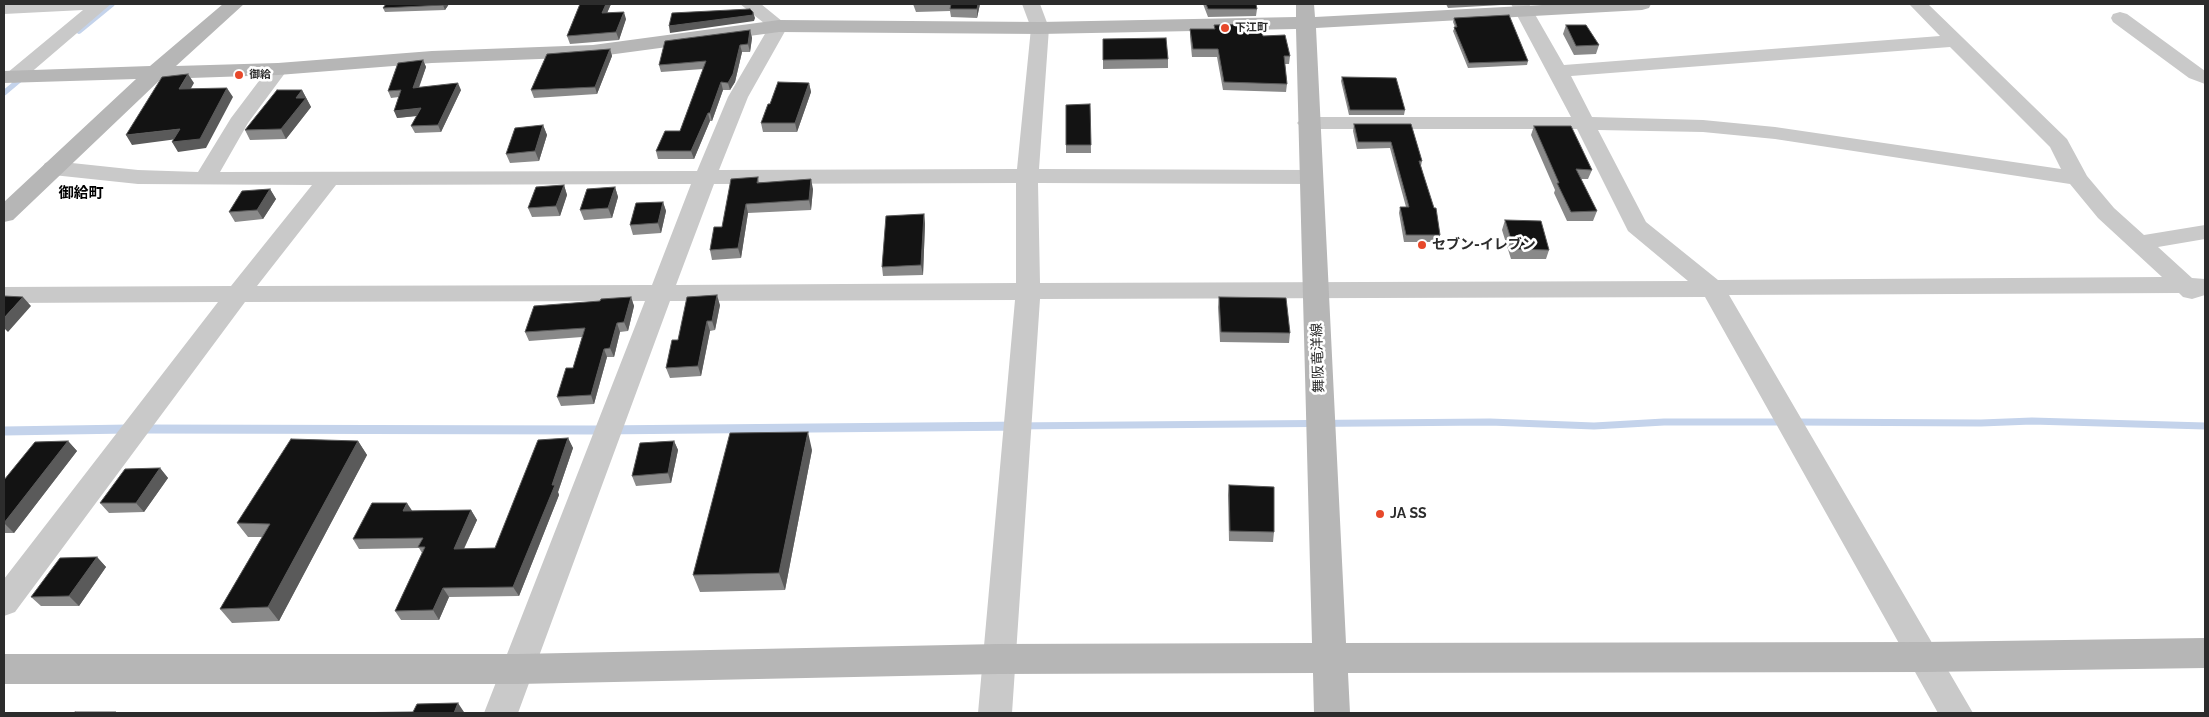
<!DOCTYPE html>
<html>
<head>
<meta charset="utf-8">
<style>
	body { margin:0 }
	#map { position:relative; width:2209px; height:717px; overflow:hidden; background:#fff; font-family:Raleway,sans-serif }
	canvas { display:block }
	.frame { position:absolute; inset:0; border:5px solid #2c2c2c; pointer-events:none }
</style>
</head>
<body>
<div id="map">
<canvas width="2209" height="717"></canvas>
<div class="frame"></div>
</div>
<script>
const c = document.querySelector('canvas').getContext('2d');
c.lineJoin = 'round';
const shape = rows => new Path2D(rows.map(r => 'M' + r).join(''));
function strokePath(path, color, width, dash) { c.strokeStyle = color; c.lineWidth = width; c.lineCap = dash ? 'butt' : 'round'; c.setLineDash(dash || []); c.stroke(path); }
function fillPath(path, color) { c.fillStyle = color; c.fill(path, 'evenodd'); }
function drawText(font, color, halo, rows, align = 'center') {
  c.font = font + ' Raleway,"Noto Sans JP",sans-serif'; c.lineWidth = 5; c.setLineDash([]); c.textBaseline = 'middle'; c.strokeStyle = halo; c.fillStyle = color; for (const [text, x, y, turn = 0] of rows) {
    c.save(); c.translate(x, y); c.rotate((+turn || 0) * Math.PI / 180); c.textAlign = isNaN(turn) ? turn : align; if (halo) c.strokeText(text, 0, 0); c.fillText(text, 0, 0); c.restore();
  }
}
strokePath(shape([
	[79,31,112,4],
	[4,93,23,77]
]), '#c4d3eb', 5.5);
strokePath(shape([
	[1795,422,1981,423,2032,421,2205,426],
	[889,427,1490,422,1594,426,1664,422,1783,422]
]), '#c4d3eb', 7);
strokePath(shape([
	[143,429,597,430,1028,426],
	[4,431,129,429]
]), '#c4d3eb', 9);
fillPath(shape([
	[4,4,111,4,21,81,14,83,7,81,4,77,7,73,83,10,4,14,4,4],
	[740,4,761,4,788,26,748,97,719,170,1017,169,1031,28,1022,4,1040,4,1049,28,1039,169,1312,170,1320,172,1323,177,1320,182,1312,184,1038,183,1040,283,1688,281,1628,231,1577,129,1308,129,1301,127,1297,123,1301,119,1308,117,1571,117,1511,4,1529,4,1564,65,1940,36,1909,4,1928,4,2067,139,2087,176,2114,208,2144,235,2205,225,2205,239,2158,247,2192,278,2205,279,2205,295,2192,299,2183,297,2179,293,1729,295,1973,713,1938,713,1705,297,1040,299,1012,713,978,713,1015,300,670,301,518,713,484,713,645,301,245,302,15,612,4,616,4,579,218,302,4,303,4,287,231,286,312,185,138,184,53,175,45,173,42,168,45,163,53,161,138,170,198,172,231,118,271,65,278,63,285,65,288,69,248,123,220,172,697,171,728,97,769,27,740,4],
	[1950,47,2050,147,2061,169,1775,127,1703,120,1592,117,1571,76,1950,47],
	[1598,130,1703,132,1775,139,2070,184,2098,218,2162,277,1718,280,1646,222,1598,130],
	[1016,183,1016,283,676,285,714,184,1016,183],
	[691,184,652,285,257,286,336,185,691,184],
	[2120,12,2127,14,2205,71,2205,84,2189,78,2113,22,2111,18,2113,14,2120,12]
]), '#c9c9c9');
fillPath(shape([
	[223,4,244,4,176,66,278,63,432,51,593,45,779,20,1040,22,1296,17,1296,4,1314,4,1315,17,1561,4,1651,4,1649,8,1642,10,1316,28,1346,643,1925,642,2205,638,2205,668,1925,672,1348,673,1350,713,1314,713,1313,673,998,674,518,684,4,684,4,654,518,654,998,644,1312,643,1296,29,1040,34,779,32,593,57,432,63,278,75,161,79,13,220,4,222,4,202,136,79,4,83,4,71,150,66,223,4]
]), '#b6b6b6');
fillPath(shape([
	[386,4,449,4,445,10,385,12,383,8],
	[462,4,495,4,462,5],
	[580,4,611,4,607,13,626,19,619,40,570,44,567,36],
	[913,4,980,4,977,18,951,17,950,11,916,12],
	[1203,4,1256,4,1257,9,1256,16,1208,17],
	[1446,4,1502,4,1501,5,1448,8],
	[1454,18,1528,61,1527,65,1468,68,1453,31,1455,27,1453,22],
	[1214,25,1263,36,1290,56,1289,64,1285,64,1287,84,1286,92,1223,90,1217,57,1192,57,1190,37,1190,29,1214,29],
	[1566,25,1599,45,1596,54,1574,55,1563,34],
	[750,30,752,38,750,52,742,52,735,82,730,90,723,90,712,121,710,121,694,159,658,159,656,151,680,131,703,69,661,72,659,65],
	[1103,39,1168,59,1168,68,1103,69],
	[610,49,612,56,597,94,534,98,531,90],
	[423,60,426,67,419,88,461,90,441,132,415,133,411,126,417,116,397,118,399,97,391,98,388,91],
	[1342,77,1405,110,1404,115,1349,115,1341,81],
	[809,83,811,92,797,132,763,132,761,123],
	[302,90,311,107,286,139,250,140,245,130],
	[1090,104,1091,153,1066,153,1066,145],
	[1354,124,1411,124,1422,161,1421,166,1440,235,1439,242,1404,242,1399,213,1400,207,1406,207,1390,148,1357,149,1353,131],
	[543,125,547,135,539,161,510,163,506,154],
	[1534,126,1592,170,1588,179,1580,179,1597,211,1593,221,1567,221,1554,193,1555,190,1531,135],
	[758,177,759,182,813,189,811,210,748,213,741,258,712,260,710,250,722,227],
	[564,185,567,195,560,216,532,217,528,208],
	[615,187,618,197,612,218,584,220,580,210],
	[270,189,276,199,263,219,235,222,229,212],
	[663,202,666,211,661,233,633,235,630,225],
	[924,214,925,224,923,275,883,276,882,267],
	[1505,220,1549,250,1546,259,1511,259,1502,230],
	[631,297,634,306,628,331,620,332,614,357,607,357,594,404,561,406,557,397,573,368,582,337,529,341,525,332,600,301],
	[1219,297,1290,333,1289,343,1220,342,1218,307],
	[720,305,715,330,710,331,701,376,670,378,666,368,678,340],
	[568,438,573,448,558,492,559,495,519,596,449,597,439,620,401,620,395,611,422,553,419,548,359,549,353,539,412,511,471,510,477,520,464,549,495,548],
	[68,441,77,451,14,533,4,533,4,480],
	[358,441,367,455,279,621,232,623,220,609,262,537,248,537,237,523],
	[674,441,678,450,671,483,636,486,632,476],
	[812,450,785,590,700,592,693,575],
	[160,468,168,478,144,512,109,513,100,503],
	[1229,485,1274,532,1273,542,1229,541,1228,495],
	[97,557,106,567,79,606,41,606,31,597]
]), '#898989');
fillPath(shape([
	[444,4,449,4,445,10,443,5],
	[606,4,611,4,604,20,602,13],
	[978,4,980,4,977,18,977,9],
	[624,12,626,19,619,40,616,32],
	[753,12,755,18,754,21,670,33,669,26],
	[750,30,752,38,750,52,748,44],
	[740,45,742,52,735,82,730,90,728,83],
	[610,49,612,56,597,94,595,87],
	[423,60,426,67,416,95,413,88],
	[188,74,194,83,185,99,179,89],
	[721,82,723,90,712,121,710,113],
	[458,83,461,90,441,132,438,125],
	[809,83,811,92,797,132,795,123],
	[227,88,233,97,206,148,178,152,172,142],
	[302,90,311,107,286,139,281,129,296,98],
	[421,108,425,115,397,118,394,111],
	[708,113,710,121,694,159,691,151],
	[543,125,547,135,539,161,535,151],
	[180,129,185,138,132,145,126,135],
	[811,179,813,189,811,210,809,200],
	[564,185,567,195,560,216,556,206],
	[615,187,618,197,612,218,608,208],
	[270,189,276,199,263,219,257,210],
	[663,202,666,211,661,233,658,223],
	[746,204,748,213,741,258,738,248],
	[924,214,925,224,923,275,921,265],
	[717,295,720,305,715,330,712,321],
	[23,297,31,306,8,332,4,328,4,318],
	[631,297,634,306,628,331,624,322],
	[707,321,710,331,701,376,698,366],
	[617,323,620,332,614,357,610,348],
	[604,349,607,357,594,404,591,395],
	[808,432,812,450,785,590,779,573],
	[568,438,573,448,558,492,559,495,519,596,513,587,552,485],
	[68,441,77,451,14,533,4,523],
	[358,441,367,455,279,621,268,607],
	[674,441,678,450,671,483,668,473],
	[160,468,168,478,144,512,136,503],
	[407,503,413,512,403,511],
	[471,510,477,520,459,559,454,549],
	[97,557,106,567,79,606,69,596],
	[443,588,449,597,439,620,433,610],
	[458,703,464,712,464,713,454,713]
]), '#5a5a5a');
const building = shape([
	[386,4,444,4,443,5,383,8,386,4],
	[580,4,606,4,602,13,624,12,616,32,567,36,580,4],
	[951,4,978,4,977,9,950,9,951,4],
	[1206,4,1256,4,1257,9,1208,9,1206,4],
	[750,9,753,12,753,15,669,26,672,13,750,9],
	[1509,15,1528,61,1469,63,1454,27,1457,27,1454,18,1509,15],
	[1260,24,1263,36,1285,35,1290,56,1284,56,1287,84,1224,82,1218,49,1193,49,1190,29,1215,29,1214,25,1260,24],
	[1566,25,1586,25,1599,45,1576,46,1566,25],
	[750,30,748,44,740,45,733,74,728,83,721,82,710,113,708,113,691,151,656,151,665,131,680,131,706,61,659,65,665,41,750,30],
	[1166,38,1168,59,1103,60,1103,39,1166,38],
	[610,49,595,87,531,90,547,54,610,49],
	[423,60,413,88,458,83,438,125,411,126,421,108,394,111,401,90,388,91,398,63,423,60],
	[188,74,179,89,227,88,200,139,172,142,180,129,126,135,162,77,188,74],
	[1342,77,1396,78,1405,110,1350,110,1342,77],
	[778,82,809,83,795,123,761,123,768,104,770,104,778,82],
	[277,90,302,90,296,98,306,98,281,129,245,130,277,90],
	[1090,104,1091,145,1066,145,1066,105,1090,104],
	[1354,124,1411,124,1422,161,1419,161,1434,208,1436,208,1440,235,1406,235,1400,207,1409,207,1391,142,1358,142,1354,124],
	[543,125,535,151,506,154,515,128,543,125],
	[1534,126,1571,126,1592,170,1576,169,1597,211,1571,212,1557,183,1559,183,1534,126],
	[758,177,757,183,811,179,809,200,746,204,738,248,710,250,714,227,722,227,731,179,758,177],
	[564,185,556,206,528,208,536,187,564,185],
	[615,187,608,208,580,210,587,189,615,187],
	[270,189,257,210,229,212,242,191,270,189],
	[663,202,658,223,630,225,636,203,663,202],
	[924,214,921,265,882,267,886,216,924,214],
	[1505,220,1541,221,1549,250,1514,249,1505,220],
	[717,295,712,321,707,321,698,366,666,368,672,340,678,340,687,297,717,295],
	[4,296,23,297,4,318,4,296],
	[631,297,624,322,617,323,610,348,604,349,591,395,557,397,566,368,573,368,585,328,525,332,534,306,600,301,601,299,631,297],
	[1219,297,1286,298,1290,333,1221,332,1219,297],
	[808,432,779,573,693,575,730,433,808,432],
	[568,438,552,485,555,485,513,587,443,588,433,610,395,611,425,547,418,547,423,538,353,539,372,503,407,503,403,511,471,510,454,549,495,548,538,440,568,438],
	[291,439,358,441,268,607,220,609,270,524,237,523,291,439],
	[68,441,4,523,4,480,35,442,68,441],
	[674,441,668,473,632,476,640,443,674,441],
	[160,468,136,503,100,503,125,469,160,468],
	[1229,485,1274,487,1274,532,1230,531,1229,485],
	[97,557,69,596,31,597,60,558,97,557],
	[458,703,454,713,335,713,413,712,417,704,458,703],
	[75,712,116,712,115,713,74,713,75,712]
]);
fillPath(building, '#131313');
strokePath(building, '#5a5a5a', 1);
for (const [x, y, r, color] of [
	[1225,28,5,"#e7482a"],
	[239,75,5,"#e7482a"],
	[1422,245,5,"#e7482a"],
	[1380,514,5,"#e7482a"]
]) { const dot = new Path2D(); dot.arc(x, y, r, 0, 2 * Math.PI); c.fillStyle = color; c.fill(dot); strokePath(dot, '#fff', 2); }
drawText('bold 11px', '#2c2c2c', '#fff', [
	["下江町",1235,28],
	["御給",249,75]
], 'left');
drawText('bold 14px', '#2c2c2c', '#fff', [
	["セブン-イレブン",1432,245],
	["JA SS",1390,514]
], 'left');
drawText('14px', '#2c2c2c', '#fff', [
	["舞阪竜洋線",1318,358,-92]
]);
drawText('bold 15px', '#000', '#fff', [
	["御給町",81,193]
]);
</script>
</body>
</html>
